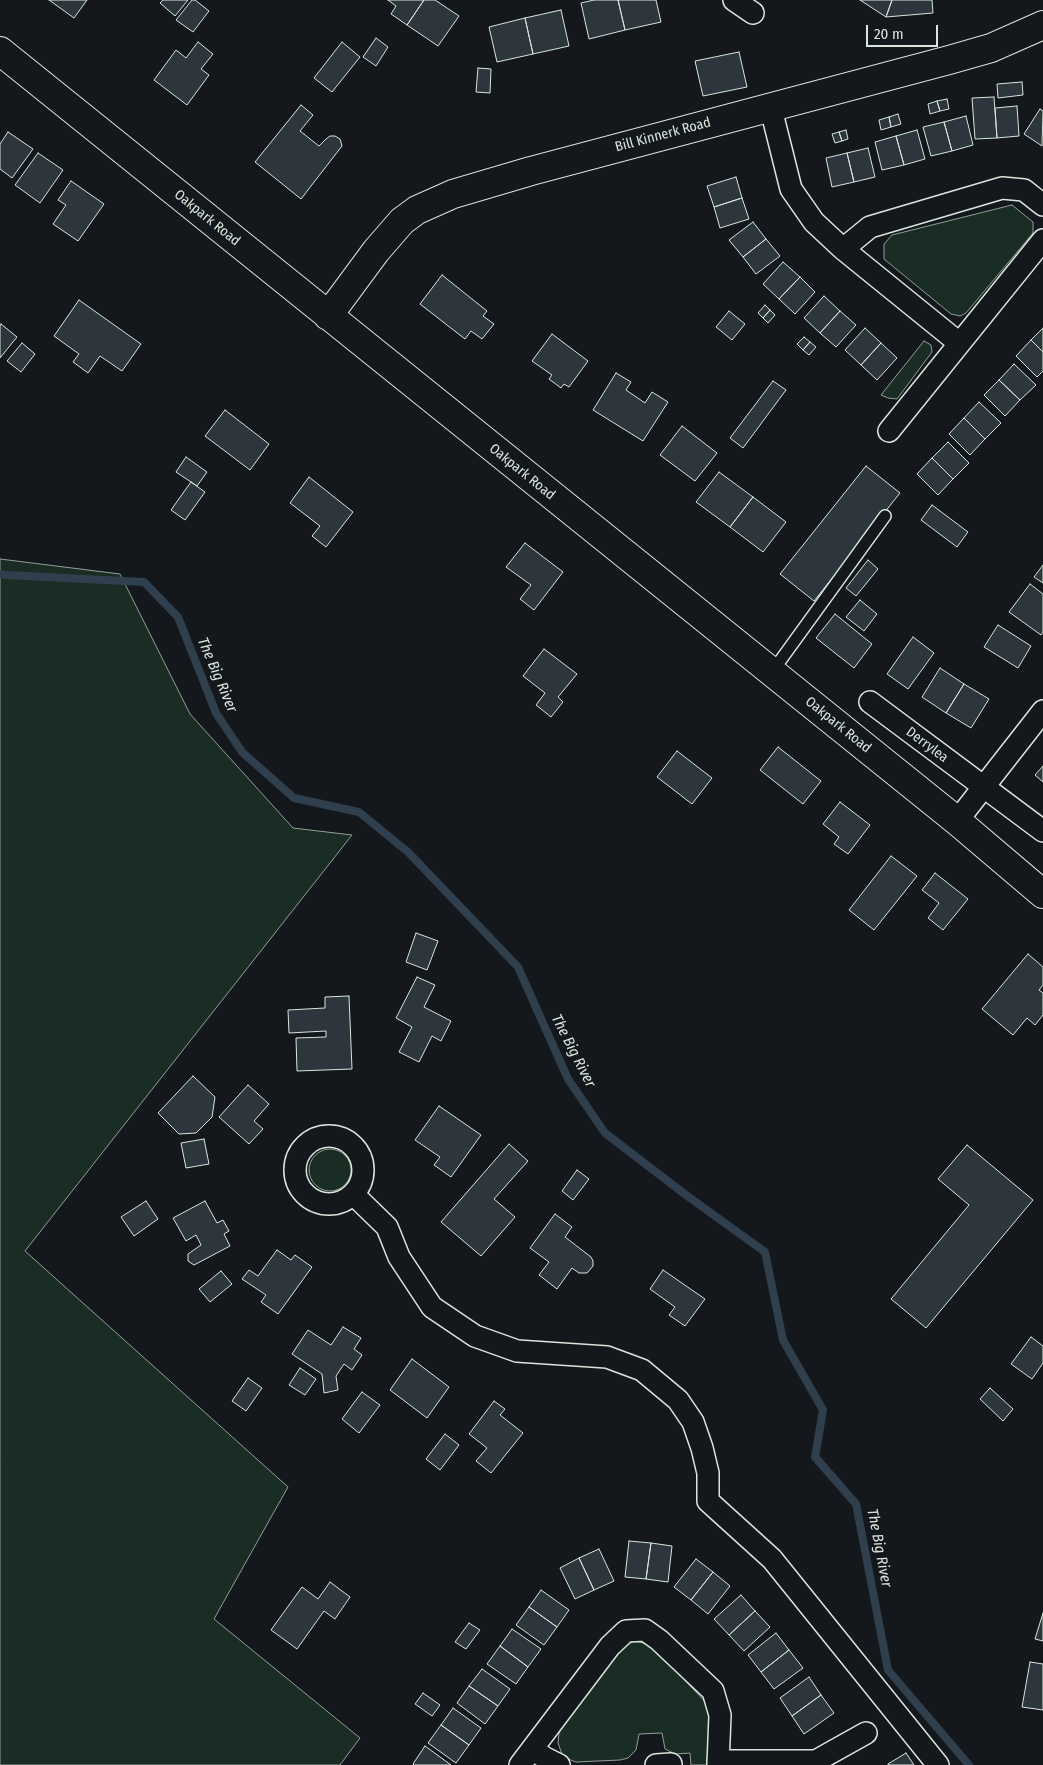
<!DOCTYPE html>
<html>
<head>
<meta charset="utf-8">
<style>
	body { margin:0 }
	#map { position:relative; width:1043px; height:1765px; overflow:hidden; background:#14181c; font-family:"Fira Sans Condensed",sans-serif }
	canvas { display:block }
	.scale { position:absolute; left:866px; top:25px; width:72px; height:22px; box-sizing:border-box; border:2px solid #d8e6dc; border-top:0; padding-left:6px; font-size:15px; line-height:18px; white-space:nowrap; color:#d8e6dc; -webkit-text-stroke:4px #14181c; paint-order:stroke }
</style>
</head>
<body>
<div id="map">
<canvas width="1043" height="1765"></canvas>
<div class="scale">20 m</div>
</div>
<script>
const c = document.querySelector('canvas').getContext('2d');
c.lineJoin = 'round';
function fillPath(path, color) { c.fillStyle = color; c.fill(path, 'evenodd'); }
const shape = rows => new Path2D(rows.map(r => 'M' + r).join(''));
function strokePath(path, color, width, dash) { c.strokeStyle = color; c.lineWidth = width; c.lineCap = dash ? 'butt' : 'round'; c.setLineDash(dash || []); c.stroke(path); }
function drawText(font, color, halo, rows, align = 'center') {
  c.font = font + ' "Fira Sans Condensed",sans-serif'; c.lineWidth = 4; c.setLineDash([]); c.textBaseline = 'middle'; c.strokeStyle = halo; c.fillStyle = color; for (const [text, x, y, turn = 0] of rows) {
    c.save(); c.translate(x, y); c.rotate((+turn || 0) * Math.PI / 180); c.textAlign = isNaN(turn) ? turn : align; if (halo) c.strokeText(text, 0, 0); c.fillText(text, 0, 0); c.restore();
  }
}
const green = shape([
	[1012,205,1033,222,1033,233,966,313,960,316,951,314,884,259,884,244,892,235,1012,205],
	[924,341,931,345,932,352,897,399,888,398,881,395,924,341],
	[0,559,120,574,190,714,293,828,352,835,25,1251,288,1487,214,1619,360,1738,340,1765,0,1765,0,559],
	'309 1170a21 21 0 1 1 42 0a21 21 0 1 1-42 0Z',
	[635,1641,647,1644,666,1660,708,1705,711,1720,711,1765,691,1765,690,1753,675,1754,665,1749,662,1733,639,1734,636,1750,628,1758,620,1760,576,1762,563,1757,558,1743,559,1733,562,1727,622,1647,635,1641]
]);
fillPath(green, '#1a2d24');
strokePath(green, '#939e99', 1);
strokePath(shape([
	[0,574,6,575,144,582,178,617,216,713,242,752,294,798,359,812,408,852,518,967,568,1079,605,1133,686,1195,765,1252,783,1340,823,1410,815,1457,856,1504,888,1670,969,1765]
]), '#2f3f4d', 8);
const building = shape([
	[49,0,87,0,74,18,49,0],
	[163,0,188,0,175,16,160,3,163,0],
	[192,0,195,0,209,11,193,32,176,20,192,0],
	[388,0,424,0,407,25,391,14,396,6,388,0],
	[424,0,435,0,459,16,438,46,407,25,424,0],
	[594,0,618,0,625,30,589,39,581,3,594,0],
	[618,0,656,0,661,22,625,30,618,0],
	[860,0,892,0,886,17,860,0],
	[892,0,932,0,933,13,886,17,892,0],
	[561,10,569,46,533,54,525,18,561,10],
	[525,18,533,54,497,62,489,27,525,18],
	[376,38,388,47,376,66,363,57,376,38],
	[198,42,213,54,201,69,209,75,187,105,154,80,176,50,186,58,198,42],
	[342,42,360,57,332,92,314,78,342,42],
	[739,52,747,87,703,96,695,61,739,52],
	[478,68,491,69,490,93,476,92,478,68],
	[1022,82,1023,95,998,98,997,84,1022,82],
	[994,97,997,138,975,139,972,98,994,97],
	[947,99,949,109,940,111,937,101,947,99],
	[937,101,940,111,930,114,928,104,937,101],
	[301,105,313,115,300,131,319,146,326,139,330,136,335,136,340,139,342,146,301,199,255,162,301,105],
	[1017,106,1019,136,997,138,995,108,1017,106],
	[1040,109,1043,111,1042,146,1024,134,1040,109],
	[898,114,901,124,891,127,889,117,898,114],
	[966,116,973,145,952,151,944,122,966,116],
	[889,117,891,127,881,130,879,120,889,117],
	[944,122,952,151,931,156,923,127,944,122],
	[846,130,848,139,842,141,839,132,846,130],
	[917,130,925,159,904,165,896,136,917,130],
	[8,132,33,149,12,178,0,169,0,144,8,132],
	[839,132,842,141,835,143,832,134,839,132],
	[896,136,904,165,882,170,875,142,896,136],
	[868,148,875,177,854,182,847,153,868,148],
	[38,153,63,170,40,203,15,185,38,153],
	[847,153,854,182,832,187,826,158,847,153],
	[736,177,742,198,714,207,707,186,736,177],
	[71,181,104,204,78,241,53,224,66,205,58,200,71,181],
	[742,198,749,219,720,228,714,207,742,198],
	[753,222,766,239,743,257,729,240,753,222],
	[766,239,780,256,756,274,743,257,766,239],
	[783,262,800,277,779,299,763,284,783,262],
	[442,275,487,311,483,316,494,324,482,339,471,331,465,339,420,304,442,275],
	[800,277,815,292,795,314,779,299,800,277],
	[824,296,840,311,820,333,804,318,824,296],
	[79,300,141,344,122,371,100,356,88,373,73,362,79,354,54,336,79,300],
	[765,305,770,310,763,318,758,313,765,305],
	[770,310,775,315,768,323,763,318,770,310],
	[729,311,745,324,732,340,716,327,729,311],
	[840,311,856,325,836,347,820,333,840,311],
	[1,324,17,337,0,358,0,326,1,324],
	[865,328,881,343,861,365,845,350,865,328],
	[1043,328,1043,352,1031,340,1043,328],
	[552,334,588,361,569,387,564,384,561,388,549,379,552,375,532,361,552,334],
	[804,337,810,342,803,350,797,344,804,337],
	[1031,340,1043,352,1043,371,1037,377,1016,356,1031,340],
	[810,342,816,347,809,355,803,350,810,342],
	[22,343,35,354,21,372,7,361,22,343],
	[881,343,897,358,877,380,861,365,881,343],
	[1014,364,1036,385,1020,400,999,380,1014,364],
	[616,373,631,382,626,390,645,403,652,392,668,402,643,441,593,410,616,373],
	[999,380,1020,400,1005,416,984,395,999,380],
	[773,381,786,390,743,448,730,438,773,381],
	[979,402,1001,423,985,439,964,418,979,402],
	[225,410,269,444,250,470,205,436,225,410],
	[964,418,985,439,970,455,949,434,964,418],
	[682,426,717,453,695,481,660,455,682,426],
	[948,442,969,463,953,479,932,458,948,442],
	[186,457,207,472,197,486,176,472,186,457],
	[932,458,953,479,938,495,917,474,932,458],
	[866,466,900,493,814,601,780,574,866,466],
	[719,472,753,497,730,527,696,502,719,472],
	[309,477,353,512,326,547,312,536,320,526,290,503,309,477],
	[191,482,205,492,185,520,171,510,191,482],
	[753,497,786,522,763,552,730,527,753,497],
	[932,505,968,532,957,547,921,520,932,505],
	[525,543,563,572,534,610,520,599,531,585,506,567,525,543],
	[868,560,878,569,856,596,846,588,868,560],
	[1043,565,1043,583,1034,577,1043,565],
	[1030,584,1043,594,1043,632,1041,635,1009,612,1030,584],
	[860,600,877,614,864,631,846,617,860,600],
	[835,614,872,644,854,668,816,638,835,614],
	[998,625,1031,646,1018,668,984,647,998,625],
	[913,637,934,653,908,689,887,674,913,637],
	[544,649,577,674,558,697,563,702,551,717,536,705,545,693,523,676,544,649],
	[940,668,964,684,946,713,922,697,940,668],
	[964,684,989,699,971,728,946,713,964,684],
	[778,747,821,781,803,804,760,770,778,747],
	[677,751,712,778,692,804,657,777,677,751],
	[1043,766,1043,782,1035,775,1043,766],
	[840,802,870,825,848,854,834,844,839,837,823,824,840,802],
	[891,856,917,876,874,930,849,910,891,856],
	[935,873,968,899,943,930,928,918,939,903,922,890,935,873],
	[416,933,438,941,427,970,406,962,416,933],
	[1028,954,1043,967,1043,985,1039,990,1043,993,1043,1015,1035,1025,1027,1018,1013,1035,982,1009,1028,954],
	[417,977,435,985,424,1007,451,1021,441,1041,432,1036,419,1062,399,1052,412,1027,396,1018,417,977],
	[349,996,352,1069,297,1071,296,1038,326,1037,326,1031,289,1033,288,1010,325,1008,325,997,349,996],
	[193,1076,215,1097,212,1117,196,1133,179,1134,158,1113,193,1076],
	[248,1085,269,1104,254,1121,263,1129,249,1144,219,1117,248,1085],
	[439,1106,481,1135,451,1177,434,1165,440,1157,415,1140,439,1106],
	[204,1139,209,1164,186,1168,181,1143,204,1139],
	[509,1144,528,1161,494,1199,515,1217,481,1256,441,1222,509,1144],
	[967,1145,1033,1200,926,1328,891,1299,969,1205,938,1179,967,1145],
	[577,1170,589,1179,573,1200,562,1191,577,1170],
	[146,1201,158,1219,134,1236,121,1217,146,1201],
	[205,1201,217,1223,223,1220,229,1231,224,1234,230,1246,194,1265,188,1261,188,1254,201,1245,196,1235,186,1241,173,1218,205,1201],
	[555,1214,572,1227,565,1237,591,1257,593,1261,593,1266,587,1273,579,1273,572,1268,557,1289,539,1275,549,1262,530,1248,555,1214],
	[277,1250,291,1260,295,1255,312,1267,278,1314,261,1302,266,1295,242,1279,249,1270,258,1276,277,1250],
	[663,1270,705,1299,685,1326,669,1315,675,1307,650,1289,663,1270],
	[221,1271,232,1284,210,1302,199,1289,221,1271],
	[343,1327,361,1338,354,1349,362,1355,352,1370,344,1364,336,1376,338,1390,324,1393,322,1374,292,1354,308,1330,331,1345,343,1327],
	[1031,1337,1043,1346,1043,1363,1032,1379,1011,1364,1031,1337],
	[412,1359,449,1387,427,1418,390,1390,412,1359],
	[300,1368,316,1379,305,1395,289,1385,300,1368],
	[248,1378,262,1388,246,1411,232,1401,248,1378],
	[990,1388,1013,1409,1003,1421,980,1399,990,1388],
	[362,1392,380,1405,359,1433,342,1419,362,1392],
	[494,1401,505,1409,500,1415,523,1433,491,1473,476,1461,487,1448,469,1434,494,1401],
	[445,1434,459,1445,440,1470,426,1459,445,1434],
	[629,1541,651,1543,646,1579,625,1577,629,1541],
	[651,1543,672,1546,668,1582,646,1579,651,1543],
	[599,1549,614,1581,594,1590,579,1558,599,1549],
	[579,1558,594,1590,575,1599,560,1568,579,1558],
	[696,1559,713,1572,691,1600,674,1587,696,1559],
	[713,1572,730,1586,708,1614,691,1600,713,1572],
	[330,1582,350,1597,335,1619,324,1611,297,1649,271,1630,302,1587,318,1599,330,1582],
	[541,1590,569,1610,557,1627,529,1607,541,1590],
	[741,1595,755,1611,729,1635,714,1619,741,1595],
	[529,1607,557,1627,544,1645,516,1625,529,1607],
	[755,1611,770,1627,744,1651,729,1635,755,1611],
	[1043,1613,1043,1641,1035,1639,1043,1613],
	[469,1623,480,1630,466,1649,455,1642,469,1623],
	[512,1629,541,1649,528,1667,500,1646,512,1629],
	[776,1633,789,1650,761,1672,748,1655,776,1633],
	[500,1646,528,1667,516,1684,487,1664,500,1646],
	[789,1650,803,1668,774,1689,761,1672,789,1650],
	[1030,1662,1043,1664,1043,1710,1022,1707,1030,1662],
	[482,1669,510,1689,498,1706,469,1686,482,1669],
	[809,1677,821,1695,792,1716,780,1698,809,1677],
	[469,1686,498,1706,485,1724,457,1703,469,1686],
	[423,1693,440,1705,432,1716,415,1704,423,1693],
	[821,1695,834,1713,804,1734,792,1716,821,1695],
	[453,1708,481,1728,469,1745,441,1725,453,1708],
	[441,1725,469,1745,456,1763,428,1743,441,1725],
	[425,1746,451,1765,414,1765,413,1764,425,1746],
	[906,1753,914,1765,888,1765,888,1764,906,1753]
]);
fillPath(building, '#2c363c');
strokePath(building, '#d8e6dc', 1);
const lane = shape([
	[772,672,885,516]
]);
const street = shape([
	[734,0,753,13],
	[768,107,774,121,791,189,814,222,843,249,959,343],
	[843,249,870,227,1002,188,1024,190,1043,205],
	[889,431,1043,240],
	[870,702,1043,831],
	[957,821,1043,711],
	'295 1170a34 34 0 1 1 68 0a34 34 0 1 1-68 0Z',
	[353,1194,387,1227,399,1257,432,1307,475,1336,517,1351,607,1357,642,1370,678,1400,693,1422,702,1448,708,1473,708,1501,772,1559,938,1765],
	[533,1749,545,1758,559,1765],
	[718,1761,816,1761,866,1733],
	[520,1765,610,1646,626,1631,645,1630,659,1640,713,1691,720,1715,718,1765],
	[656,1765,671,1764]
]);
const secondary = shape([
	[0,51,957,821,1043,894],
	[328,316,376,251,402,221,417,210,453,194,531,171,949,60,991,48,1043,25]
]);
strokePath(lane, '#d8e6dc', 14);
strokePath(street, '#d8e6dc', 24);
strokePath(secondary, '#d8e6dc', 30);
strokePath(lane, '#14181c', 11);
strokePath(street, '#14181c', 21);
strokePath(secondary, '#14181c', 28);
drawText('14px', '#d8e6dc', '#14181c', [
	["Bill Kinnerk Road",663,135,-15],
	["Oakpark Road",207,218,39],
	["Oakpark Road",522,472,39],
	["Oakpark Road",838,725,39],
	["Derrylea",927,745,37]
]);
drawText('italic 15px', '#d8e6dc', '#14181c', [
	["The Big River",217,675,67],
	["The Big River",573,1051,63],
	["The Big River",879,1548,79]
]);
</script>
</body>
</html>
